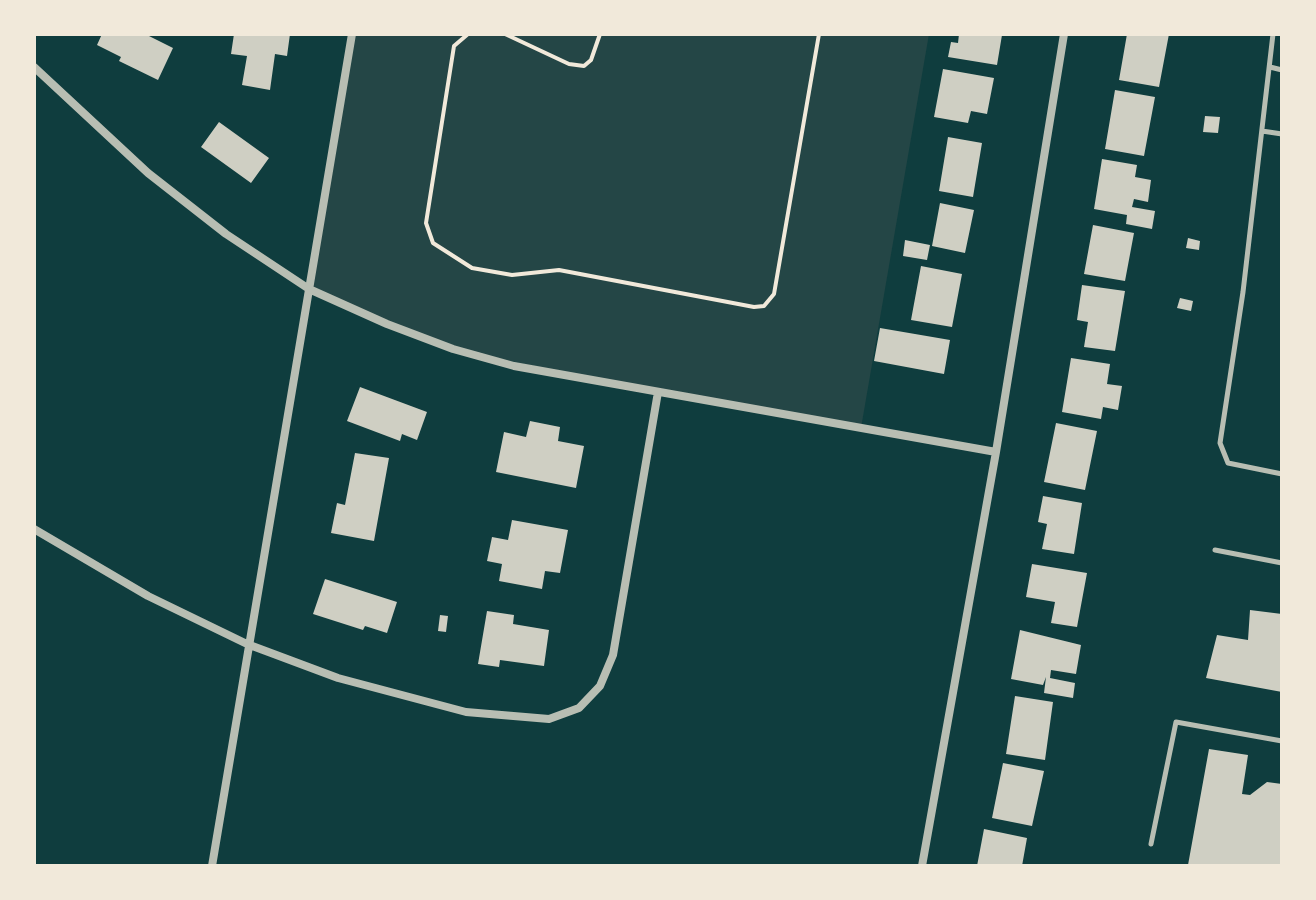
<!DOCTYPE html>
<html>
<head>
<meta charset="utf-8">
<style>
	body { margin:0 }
	#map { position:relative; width:1316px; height:900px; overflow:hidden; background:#0f3d3e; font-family:"PT Sans Narrow",sans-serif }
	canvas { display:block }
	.frame { position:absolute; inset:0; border:36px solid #f1e9da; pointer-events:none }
</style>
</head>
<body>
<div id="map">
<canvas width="1316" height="900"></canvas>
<div class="frame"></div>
</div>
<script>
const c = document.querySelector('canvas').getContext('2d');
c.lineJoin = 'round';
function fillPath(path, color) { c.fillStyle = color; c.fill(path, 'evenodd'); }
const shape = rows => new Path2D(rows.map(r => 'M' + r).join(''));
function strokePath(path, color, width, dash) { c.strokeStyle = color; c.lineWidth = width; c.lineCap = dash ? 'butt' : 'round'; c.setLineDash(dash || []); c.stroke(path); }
fillPath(shape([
	[352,34,929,34,861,428,658,392,453,349,309,289]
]), '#244646');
fillPath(shape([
	[102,34,145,34,173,48,158,80,119,61,121,57,97,45],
	[234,34,290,34,287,56,275,54,270,90,242,85,247,56,231,54],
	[959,34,1002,35,997,65,948,57,951,42,958,43],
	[1127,34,1169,34,1159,87,1119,80],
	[943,69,994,78,987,114,971,111,968,123,934,117],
	[1115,90,1155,97,1144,156,1105,149],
	[1205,116,1220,117,1218,133,1203,132],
	[219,122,269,158,251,183,201,147],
	[948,137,982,143,973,197,939,191],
	[1102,159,1137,165,1135,177,1151,180,1148,202,1134,199,1132,207,1155,211,1152,229,1126,224,1127,215,1094,209],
	[940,203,974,210,965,253,932,246],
	[1093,225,1134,233,1125,281,1084,274],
	[1188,238,1200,241,1199,250,1186,248],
	[905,240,930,245,927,260,903,256],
	[921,266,962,274,952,327,911,320],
	[1082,285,1125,291,1115,351,1084,347,1088,322,1077,320],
	[1180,298,1193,301,1191,311,1177,308],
	[880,328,950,340,944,374,874,361],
	[1071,358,1110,364,1107,384,1122,386,1118,410,1103,407,1101,419,1062,412],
	[360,387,427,412,417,440,402,434,400,441,347,421],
	[530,421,560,427,558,441,584,446,576,488,496,472,504,432,526,437],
	[1056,423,1097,431,1085,490,1044,482],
	[355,453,389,458,374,541,331,533,337,503,345,505],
	[1043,496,1082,503,1074,554,1042,549,1047,524,1038,522],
	[512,520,568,530,560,573,545,571,542,589,499,581,502,564,487,561,492,537,508,540],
	[1032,564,1087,573,1077,627,1051,623,1055,602,1026,597],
	[325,579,397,602,387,633,365,626,363,630,313,614],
	[1250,610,1282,614,1282,692,1206,678,1217,635,1248,640],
	[487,611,514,615,513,624,549,630,544,666,500,660,499,667,478,664],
	[440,615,448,616,446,632,438,631],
	[1020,630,1081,645,1076,674,1051,670,1050,678,1075,683,1073,698,1044,693,1046,677,1043,685,1011,679],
	[1015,696,1053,702,1045,760,1006,754],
	[1209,749,1248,755,1242,794,1250,795,1267,782,1282,784,1281,866,1188,865],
	[1003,763,1044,771,1032,826,992,818],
	[984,829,1027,838,1022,866,977,866]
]), '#cfcfc3');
strokePath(shape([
	[468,34,454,46,426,223,433,243,472,268,512,275,559,270,754,307,764,306,774,294,819,34],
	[505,34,569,64,584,66,591,60,600,34]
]), '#f1e9da', 4);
strokePath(shape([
	[1273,34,1243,292,1220,443,1228,463,1282,474],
	[1270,67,1282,70],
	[1262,131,1282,134],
	[1215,550,1282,563],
	[1151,844,1176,722,1282,741]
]), '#b8beb3', 5);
strokePath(shape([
	[34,67,148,173,226,234,309,289,387,324,453,349,514,366,996,452],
	[34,529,148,596,247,644,338,678,466,712,549,719,579,708,600,686,613,655,658,392],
	[212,866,352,34],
	[922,866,996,452,1064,34]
]), '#b8beb3', 8);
</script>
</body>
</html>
